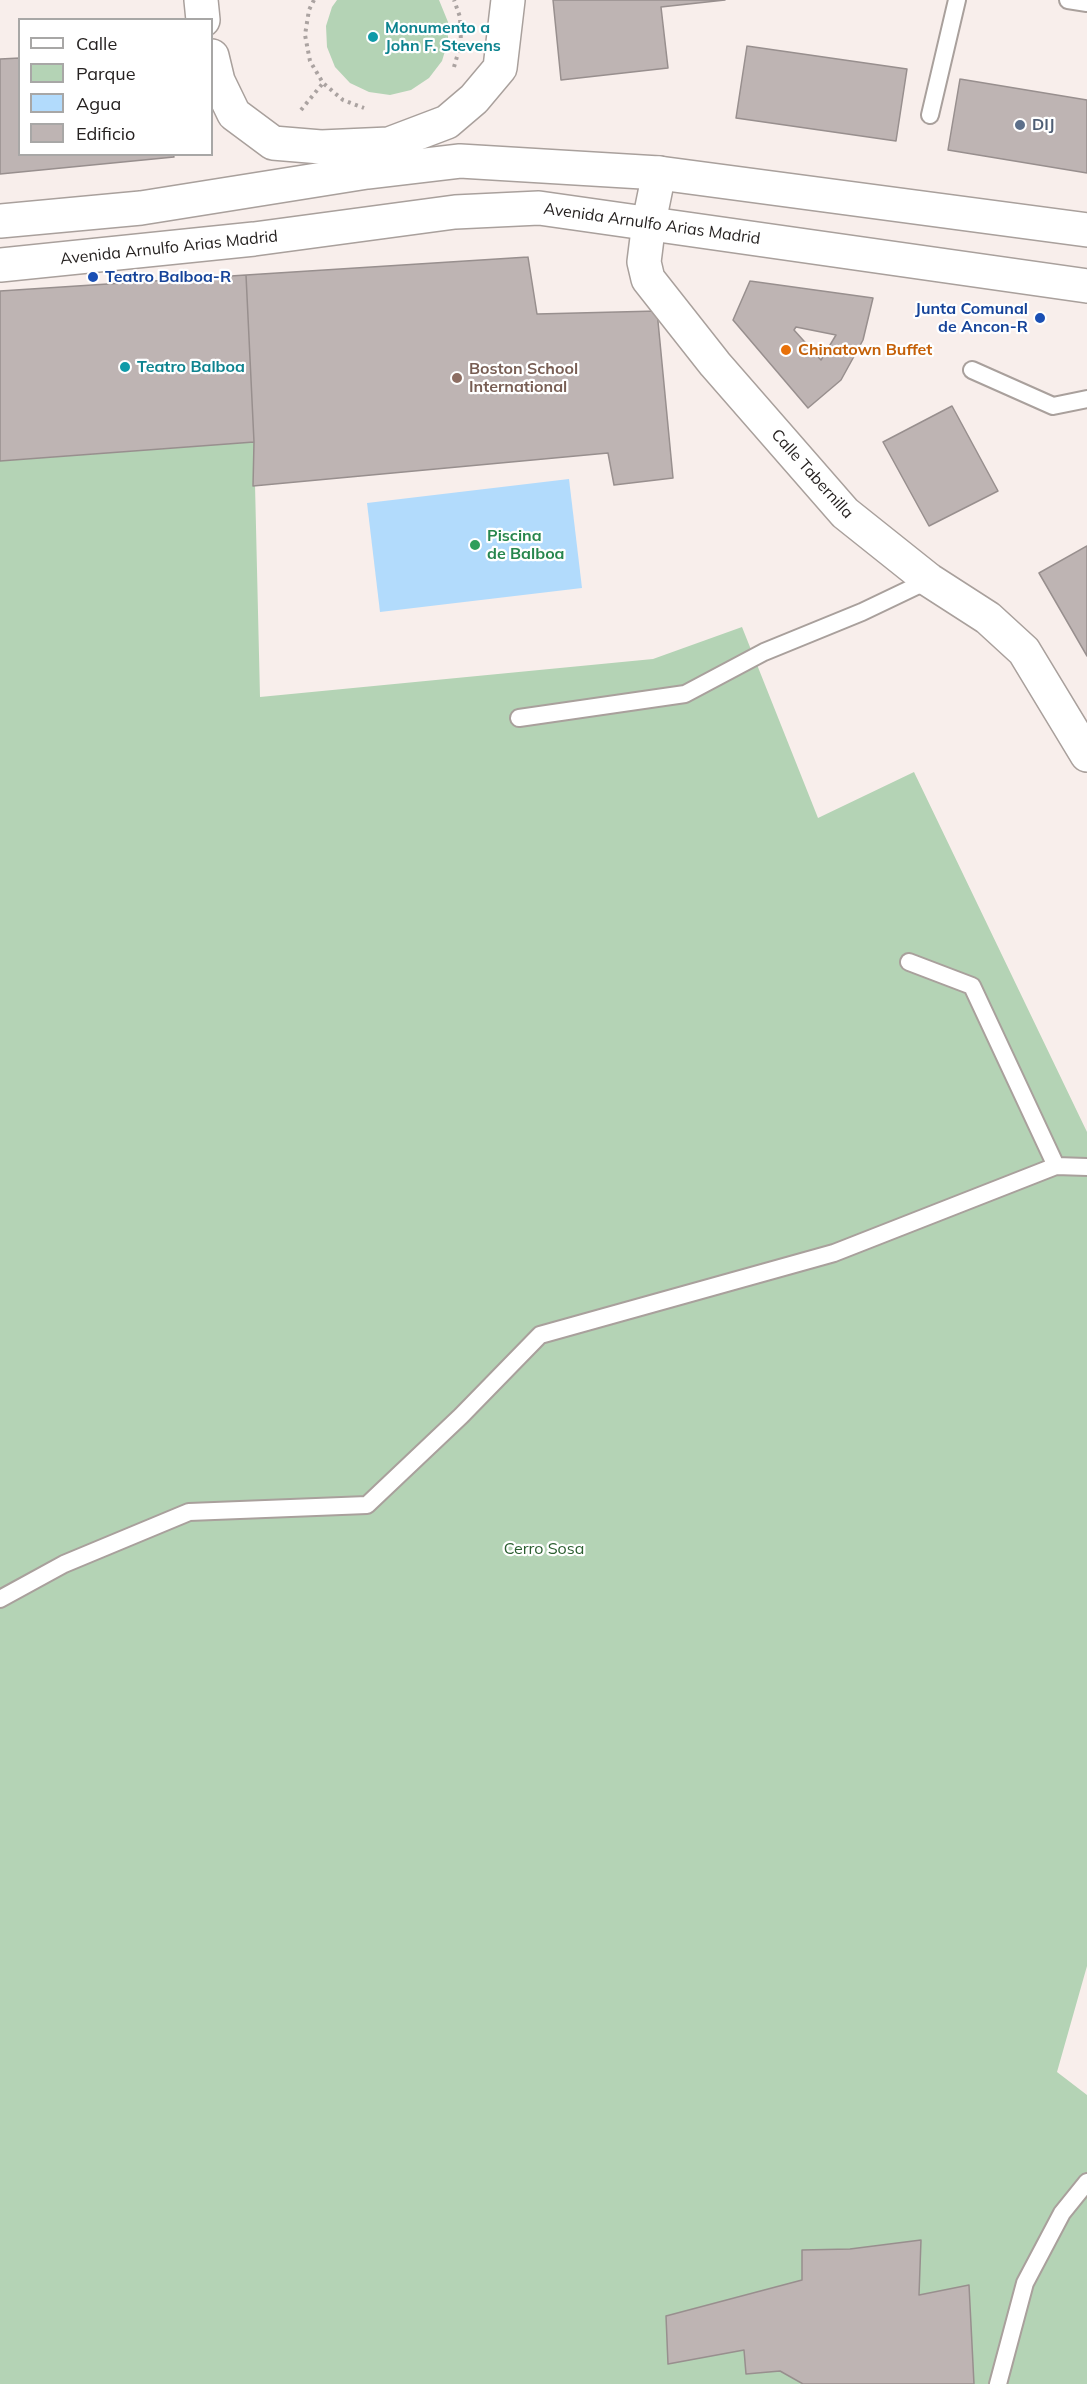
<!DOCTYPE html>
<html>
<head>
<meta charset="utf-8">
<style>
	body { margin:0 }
	#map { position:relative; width:1087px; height:2384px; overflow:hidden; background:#f8eeeb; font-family:Mulish,sans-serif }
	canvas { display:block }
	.legend { position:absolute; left:18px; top:18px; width:195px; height:138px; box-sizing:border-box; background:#fff; border:2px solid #a8a7a6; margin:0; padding:8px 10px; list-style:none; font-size:18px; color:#262221 }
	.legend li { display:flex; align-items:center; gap:12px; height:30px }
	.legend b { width:30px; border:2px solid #a8a7a6 }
</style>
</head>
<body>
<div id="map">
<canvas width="1087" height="2384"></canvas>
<ul class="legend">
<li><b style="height:8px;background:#fff"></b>Calle</li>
<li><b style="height:16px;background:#b4d3b5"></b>Parque</li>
<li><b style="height:16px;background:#b2dbfc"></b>Agua</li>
<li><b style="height:16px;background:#beb4b3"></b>Edificio</li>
</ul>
</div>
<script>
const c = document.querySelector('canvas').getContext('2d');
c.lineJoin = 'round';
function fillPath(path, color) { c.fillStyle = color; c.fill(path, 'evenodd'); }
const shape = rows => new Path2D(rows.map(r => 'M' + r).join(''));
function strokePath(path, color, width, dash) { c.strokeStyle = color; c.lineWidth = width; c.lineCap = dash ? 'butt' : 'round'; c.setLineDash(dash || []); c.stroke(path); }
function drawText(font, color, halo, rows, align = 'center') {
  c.font = font + ' Mulish,sans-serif'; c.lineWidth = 4.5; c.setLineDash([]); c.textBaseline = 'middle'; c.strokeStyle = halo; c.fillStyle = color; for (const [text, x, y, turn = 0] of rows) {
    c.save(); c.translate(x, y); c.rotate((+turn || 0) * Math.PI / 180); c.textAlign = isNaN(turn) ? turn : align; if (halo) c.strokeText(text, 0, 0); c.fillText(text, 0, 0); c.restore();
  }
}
fillPath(shape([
	[337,0,439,0,448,22,448,41,442,61,429,78,411,90,390,95,369,92,350,83,335,67,327,47,326,26,332,7],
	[254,442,260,697,653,659,742,627,818,818,914,772,1087,1132,1087,1966,1057,2072,1087,2095,1087,2384,0,2384,0,461]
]), '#b4d3b5');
fillPath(shape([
	[569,479,582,588,380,612,367,503]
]), '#b2dbfc');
const building = shape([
	[553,0,725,0,661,7,668,68,561,80,553,0],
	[747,46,907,69,896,141,736,118,747,46],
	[20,58,20,154,173,154,174,157,0,174,0,59,20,58],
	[960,79,1087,100,1087,173,948,150,960,79],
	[528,257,537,314,657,311,673,478,614,485,608,453,253,486,254,442,246,275,528,257],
	[246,275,254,442,0,461,0,291,246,275],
	[750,281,873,298,863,340,841,380,808,408,733,320,750,281],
	[796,327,836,335,821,360,794,330,796,327],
	[952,406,998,491,929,526,883,442,952,406],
	[1087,546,1087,656,1039,573,1087,546],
	[921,2240,919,2295,969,2285,974,2384,803,2384,780,2371,746,2374,744,2350,668,2364,666,2316,802,2280,802,2250,850,2249,921,2240]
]);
fillPath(building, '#beb4b3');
strokePath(building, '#988f8e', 1.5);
const service = shape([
	[1068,0,1087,3],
	[930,115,957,0],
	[972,370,1053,406,1087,399],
	[519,718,685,694,764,652,862,612,929,580],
	[909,962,972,986,1056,1166],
	[0,1599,64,1564,189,1512,367,1505,461,1416,540,1335,834,1253,1056,1166,1087,1167],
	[998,2384,1025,2283,1062,2213,1087,2182]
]);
const minor = shape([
	[201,0,203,20],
	[212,56,218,81,234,114,273,143,321,147,389,144,447,122,474,99,500,68,508,0],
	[659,173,649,222,644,262,648,279,715,364,845,513,929,580,988,618,1024,651,1087,755]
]);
const primary = shape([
	[0,221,141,208,367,172,460,161,659,173,1087,230],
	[0,265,254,239,455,212,539,208,1087,286]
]);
strokePath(service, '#a9a09c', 20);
strokePath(minor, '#a9a09c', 36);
strokePath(primary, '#a9a09c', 36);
strokePath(shape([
	[314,0,309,10,305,35,310,61,323,83,343,100,364,108],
	[454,67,461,43,460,17,454,0],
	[301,110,323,83]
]), '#aba3a1', 4, [3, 4.5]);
strokePath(service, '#fff', 16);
strokePath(minor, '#fff', 33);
strokePath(primary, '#fff', 33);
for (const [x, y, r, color] of [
	[373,37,6,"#0f9aa8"],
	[1020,125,6,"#5c6f8a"],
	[93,277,6,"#1a4fb4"],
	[1040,318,6,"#1a4fb4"],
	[786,350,6,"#e8710a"],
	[125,367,6,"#0f9aa8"],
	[457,378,6,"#8d6e63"],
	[475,545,6,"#2e9e5b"]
]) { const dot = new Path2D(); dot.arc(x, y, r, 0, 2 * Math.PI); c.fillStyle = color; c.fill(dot); strokePath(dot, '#fff', 2); }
drawText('bold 16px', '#0d838f', '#fff', [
	["Monumento a",385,28],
	["John F. Stevens",385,46],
	["Teatro Balboa",137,367]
], 'left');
drawText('bold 16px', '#4e5e75', '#fff', [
	["DIJ",1032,125]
], 'left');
drawText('16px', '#262221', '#fff', [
	["Avenida Arnulfo Arias Madrid",652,224,8],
	["Avenida Arnulfo Arias Madrid",169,248,-6],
	["Calle Tabernilla",812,474,48]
]);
drawText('bold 16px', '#164399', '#fff', [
	["Teatro Balboa-R",105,277],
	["Junta Comunal",1028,309,"right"],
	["de Ancon-R",1028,327,"right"]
], 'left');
drawText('bold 16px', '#c56008', '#fff', [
	["Chinatown Buffet",798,350]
], 'left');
drawText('bold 16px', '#785e54', '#fff', [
	["Boston School",469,369],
	["International",469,387]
], 'left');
drawText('bold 16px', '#27864d', '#fff', [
	["Piscina",487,536],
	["de Balboa",487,554]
], 'left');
drawText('16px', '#2b5e30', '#fff', [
	["Cerro Sosa",544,1549]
]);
</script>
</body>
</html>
